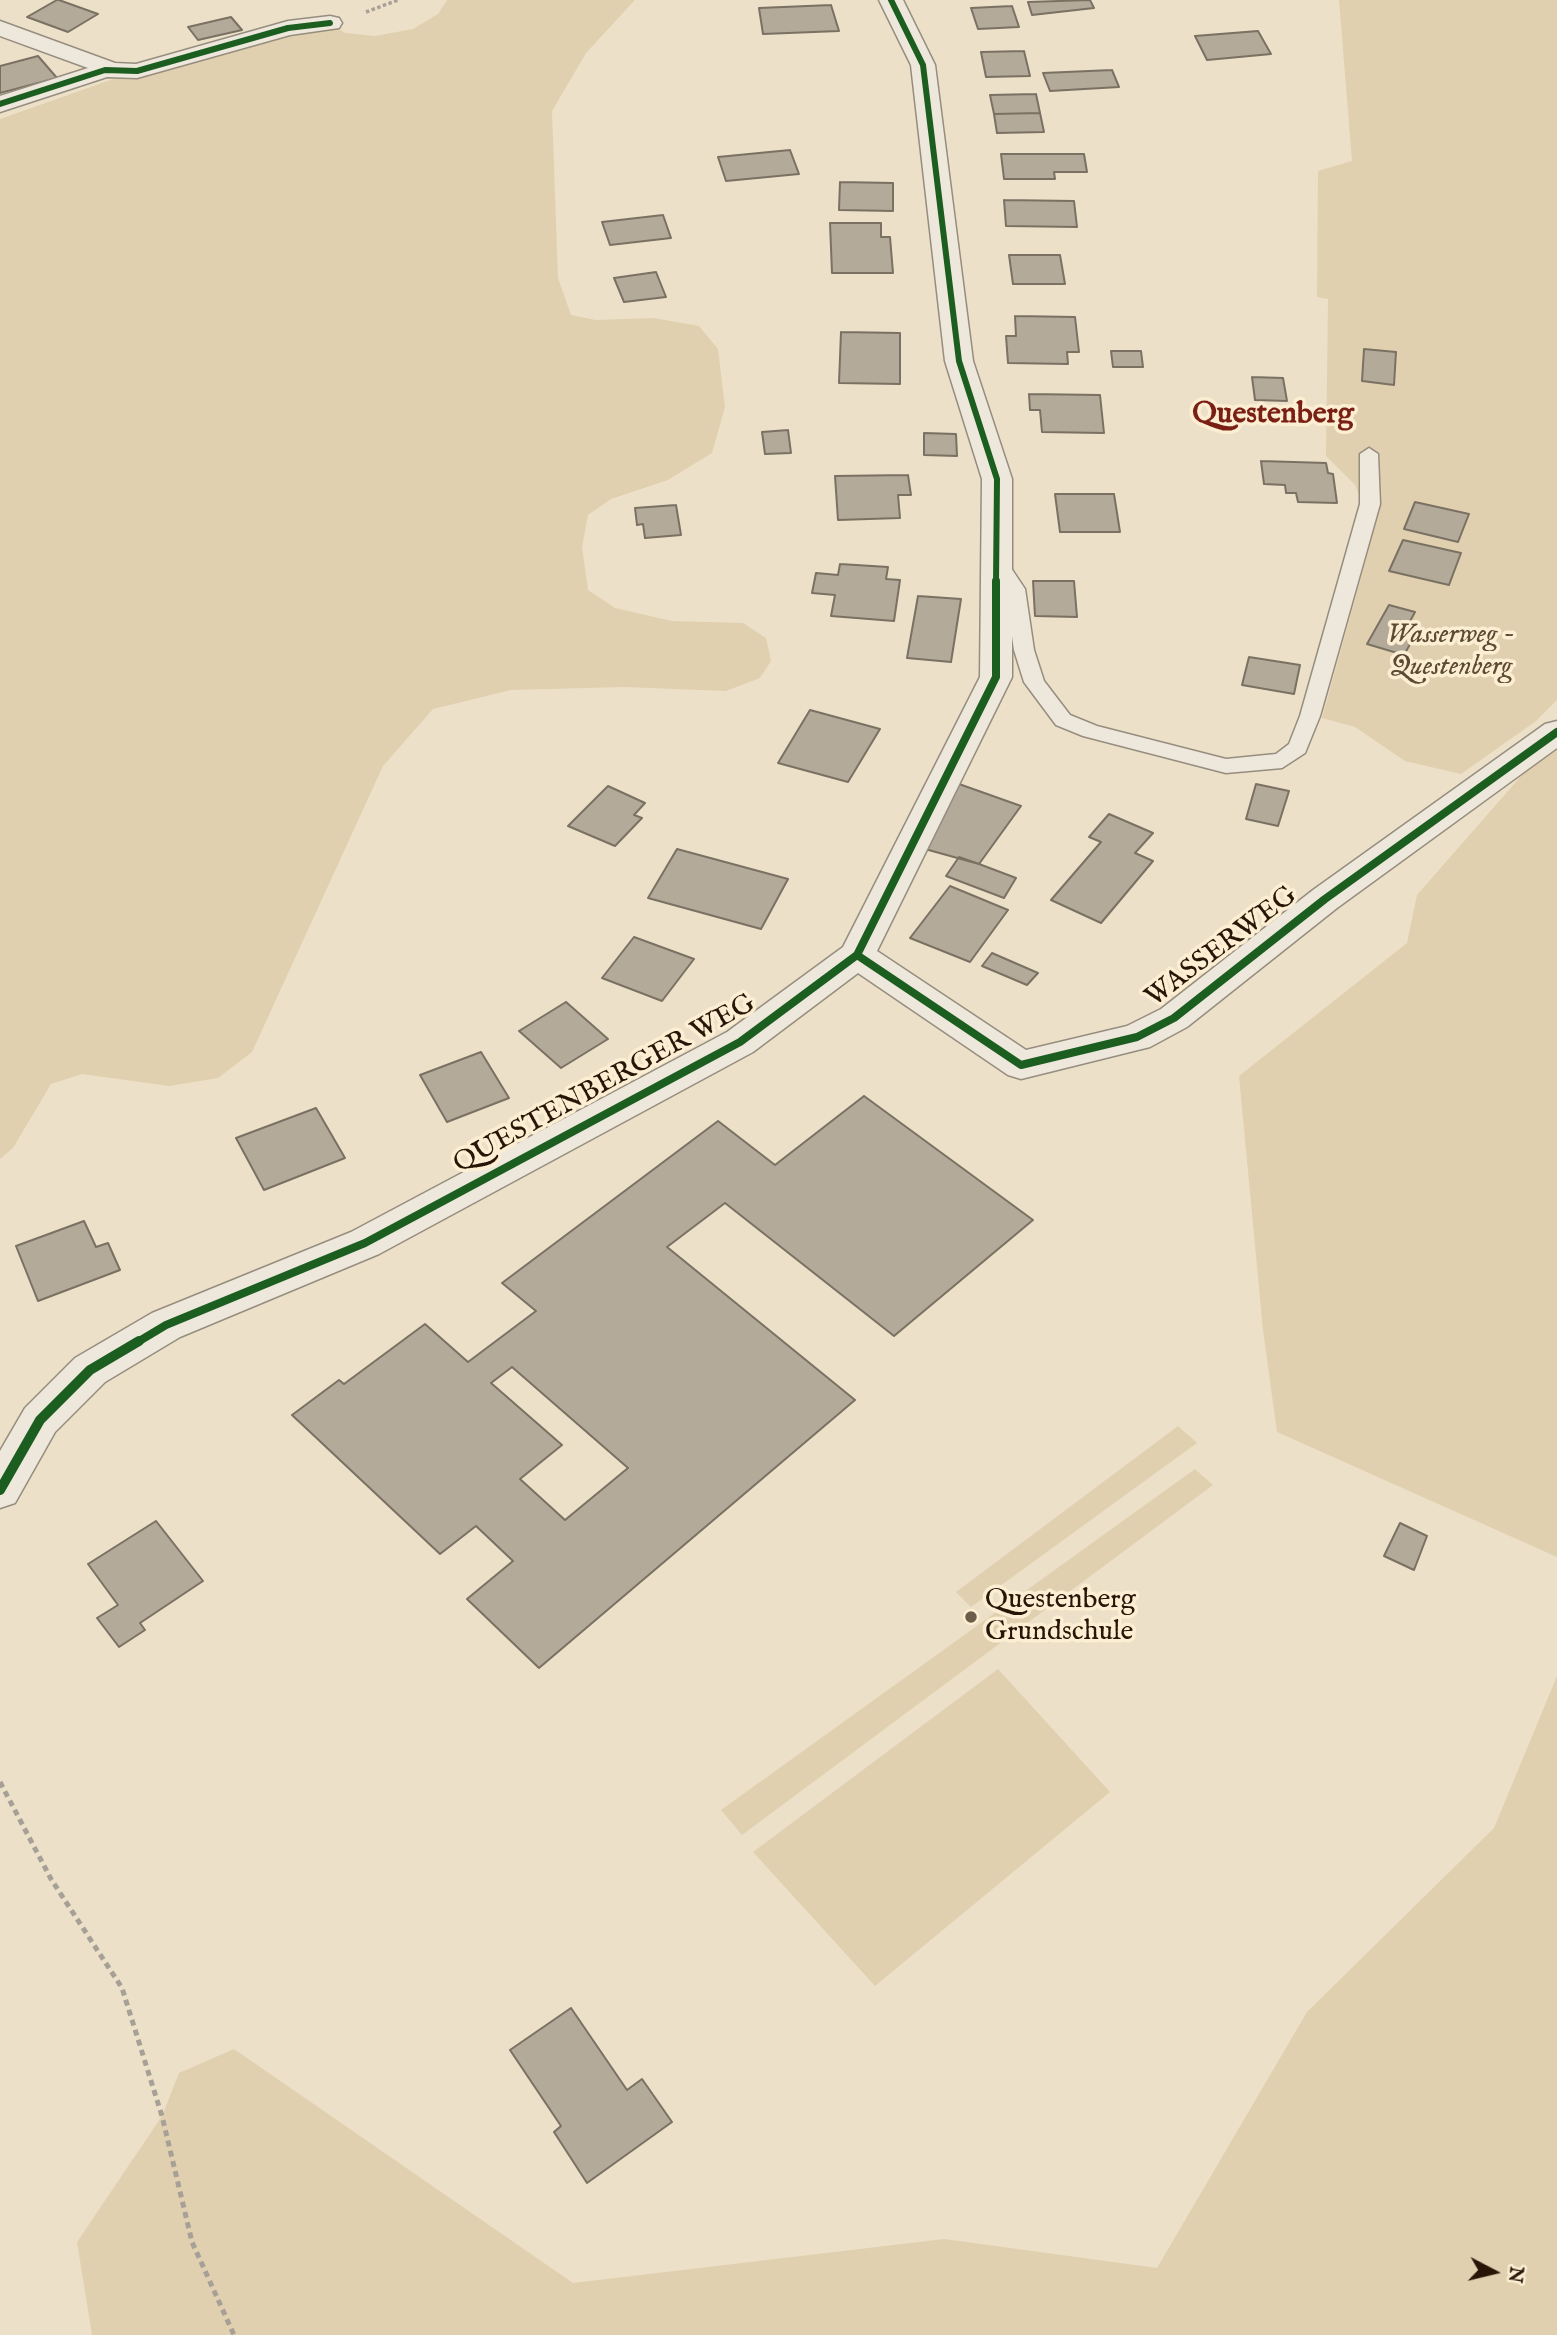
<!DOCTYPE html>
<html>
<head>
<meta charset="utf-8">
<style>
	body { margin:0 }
	#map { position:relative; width:1557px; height:2335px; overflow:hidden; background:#ece0c8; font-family:"IM FELL English",serif }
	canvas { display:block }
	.north { position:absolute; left:1459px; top:2237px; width:70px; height:70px; -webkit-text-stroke:5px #fceed2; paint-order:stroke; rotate:97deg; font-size:19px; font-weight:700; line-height:28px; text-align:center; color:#271607 }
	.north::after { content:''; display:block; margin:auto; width:24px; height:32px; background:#271607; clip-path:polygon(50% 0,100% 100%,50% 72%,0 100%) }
</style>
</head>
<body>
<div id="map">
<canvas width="1557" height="2335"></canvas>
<div class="north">N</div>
</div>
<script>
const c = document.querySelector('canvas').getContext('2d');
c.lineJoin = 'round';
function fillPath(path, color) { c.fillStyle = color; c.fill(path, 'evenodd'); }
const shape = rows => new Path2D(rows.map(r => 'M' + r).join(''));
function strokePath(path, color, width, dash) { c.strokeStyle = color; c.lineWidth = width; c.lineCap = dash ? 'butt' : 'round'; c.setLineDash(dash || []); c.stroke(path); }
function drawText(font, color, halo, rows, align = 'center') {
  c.font = font + ' "IM FELL English",serif'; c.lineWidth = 7; c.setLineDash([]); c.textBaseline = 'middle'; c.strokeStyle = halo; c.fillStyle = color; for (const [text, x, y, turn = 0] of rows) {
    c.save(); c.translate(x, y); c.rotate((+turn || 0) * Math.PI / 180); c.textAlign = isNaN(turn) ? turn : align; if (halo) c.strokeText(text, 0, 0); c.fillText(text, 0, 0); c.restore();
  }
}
fillPath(shape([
	[447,0,635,0,586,53,552,111,558,278,571,315,596,320,654,318,699,326,718,349,725,407,712,453,668,480,611,499,588,515,582,547,588,590,615,608,672,621,743,623,766,638,771,661,760,678,726,691,624,687,511,690,433,709,383,766,252,1052,218,1078,169,1086,82,1074,51,1084,13,1148,0,1159,0,119,133,72,330,23,345,33,375,36,413,29,438,14],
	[1339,0,1557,0,1557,700,1536,721,1461,774,1405,761,1355,727,1322,718,1380,509,1363,505,1355,485,1326,456,1328,299,1317,297,1318,171,1352,161],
	[1557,735,1557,1557,1277,1432,1263,1330,1239,1076,1407,943,1417,895],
	[1178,1426,1197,1443,971,1607,956,1592],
	[1195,1469,1213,1485,742,1835,721,1810],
	[998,1669,1110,1792,875,1986,753,1852],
	[1557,1676,1557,2335,92,2335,77,2242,162,2116,179,2073,234,2049,573,2283,944,2239,1157,2268,1307,2012,1494,1828]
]), '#e0d0af');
const building = shape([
	[57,0,59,0,98,14,68,32,27,17,57,0],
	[1090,0,1094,8,1032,15,1028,2,1090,0],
	[831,5,839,31,763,34,759,8,831,5],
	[1012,6,1019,27,978,29,971,8,1012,6],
	[231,17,242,30,198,40,188,27,231,17],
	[1258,31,1271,54,1207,60,1195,36,1258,31],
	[1024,51,1030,76,986,77,981,52,1024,51],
	[38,56,57,78,0,93,0,66,38,56],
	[1112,70,1119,87,1050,91,1043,73,1112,70],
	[1036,94,1040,113,994,114,990,95,1036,94],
	[1040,113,1044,132,997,133,994,114,1040,113],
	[790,150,799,174,726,181,718,157,790,150],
	[1001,154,1084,154,1087,172,1054,172,1055,179,1004,179,1001,154],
	[840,182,893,183,893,211,839,210,840,182],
	[1004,200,1074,201,1077,227,1006,226,1004,200],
	[663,215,671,238,610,245,602,222,663,215],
	[830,223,881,223,881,237,890,237,893,273,832,273,830,223],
	[1009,255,1060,255,1065,284,1013,284,1009,255],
	[656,272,666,297,624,302,614,278,656,272],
	[1015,316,1075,317,1079,352,1067,352,1068,364,1008,363,1006,336,1016,336,1015,316],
	[841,332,900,333,900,384,839,383,841,332],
	[1364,349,1396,352,1394,385,1362,381,1364,349],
	[1111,351,1141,351,1143,367,1113,367,1111,351],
	[1252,377,1283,378,1287,401,1255,400,1252,377],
	[1029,394,1100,395,1104,433,1042,432,1040,410,1030,410,1029,394],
	[788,430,791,453,765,454,762,432,788,430],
	[924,433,956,434,957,456,924,455,924,433],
	[1261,461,1326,463,1328,473,1333,474,1337,503,1298,502,1296,493,1286,493,1285,485,1264,484,1261,461],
	[908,475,911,495,898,495,900,518,838,520,835,476,908,475],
	[1055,494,1114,494,1120,532,1060,532,1055,494],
	[1415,502,1469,514,1458,542,1404,529,1415,502],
	[676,505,681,535,645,538,643,524,637,525,635,508,676,505],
	[1403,540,1461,553,1449,585,1389,571,1403,540],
	[840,564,888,567,886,579,900,580,894,621,831,616,835,595,812,593,816,573,838,575,840,564],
	[1033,581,1074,581,1077,617,1035,616,1033,581],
	[918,596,961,599,951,662,907,658,918,596],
	[1389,605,1415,612,1408,625,1419,628,1404,655,1367,644,1389,605],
	[1249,657,1300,665,1294,694,1242,685,1249,657],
	[810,710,880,729,848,782,778,763,810,710],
	[959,784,1021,806,979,864,925,849,959,784],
	[1256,784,1289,791,1278,826,1246,819,1256,784],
	[608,786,645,803,634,815,642,818,615,846,568,826,608,786],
	[1109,814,1153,833,1135,853,1153,861,1101,923,1051,900,1101,842,1089,837,1109,814],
	[677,849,788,879,761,929,648,898,677,849],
	[959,857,979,864,1016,878,1004,898,946,876,959,857],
	[950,886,1008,910,970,962,910,938,950,886],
	[634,937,694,959,662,1001,602,978,634,937],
	[992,953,1038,973,1027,985,982,966,992,953],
	[566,1002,608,1039,561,1068,519,1031,566,1002],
	[481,1052,509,1098,447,1122,420,1075,481,1052],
	[864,1096,1033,1220,894,1336,725,1203,667,1247,855,1400,539,1668,467,1599,513,1561,476,1526,440,1554,292,1415,339,1380,344,1384,425,1324,468,1362,536,1311,502,1283,718,1121,775,1165,864,1096],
	[512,1367,628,1468,565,1520,520,1479,562,1445,491,1383,512,1367],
	[316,1108,345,1158,264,1190,236,1138,316,1108],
	[84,1221,96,1247,108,1243,120,1270,38,1301,16,1246,84,1221],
	[156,1521,203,1581,140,1623,145,1630,119,1647,97,1618,118,1605,88,1564,156,1521],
	[1400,1523,1427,1536,1414,1570,1384,1556,1400,1523],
	[571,2008,627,2090,642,2079,672,2122,587,2183,554,2132,561,2126,510,2050,571,2008]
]);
fillPath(building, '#b3aa9a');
strokePath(building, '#7a7163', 2);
const lane = shape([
	[1369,448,1378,454,1380,504,1320,716,1305,753,1282,768,1226,773,1083,736,1056,725,1024,682,1014,650,1005,589,984,557,987,553,1001,553,1025,589,1034,650,1044,681,1070,715,1097,726,1226,759,1276,754,1289,744,1300,716,1360,504,1360,454,1369,448]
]);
const street = shape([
	[879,0,903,0,935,65,973,361,1012,479,1012,677,877,951,1026,1050,1127,1026,1161,1009,1313,890,1545,724,1557,721,1557,748,1337,908,1187,1027,1150,1047,1021,1079,1008,1075,858,973,753,1052,379,1254,180,1337,105,1382,55,1432,15,1503,0,1508,0,1451,25,1408,75,1358,152,1313,351,1232,727,1032,843,947,980,677,982,479,945,361,911,65,879,0],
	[330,16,339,18,342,23,339,28,290,35,137,78,107,77,0,112,0,96,88,68,0,36,0,21,115,63,136,64,288,21,330,16]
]);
strokePath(lane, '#968d7e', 3);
strokePath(street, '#968d7e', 3);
strokePath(shape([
	[366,12,398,0]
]), '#a7a096', 3.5, [3.5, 2.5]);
strokePath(shape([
	[0,1782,51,1879,122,1988,162,2116,192,2242,234,2335]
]), '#a7a096', 5, [6, 4.5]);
fillPath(lane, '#eee8dc');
fillPath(street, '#eee8dc');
strokePath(shape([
	[891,0,923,65,959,361,997,479,996,583],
	[0,104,105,70,137,71,288,28,330,23]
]), '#1b5e20', 6);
strokePath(shape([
	[857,955,1021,1065,1137,1037,1174,1018,1325,899,1557,732],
	[136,1343,166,1325,365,1243,740,1042,857,955,996,677,996,581]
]), '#1b5e20', 8);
strokePath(shape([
	[0,1490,40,1420,90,1370,139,1341]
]), '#1b5e20', 10);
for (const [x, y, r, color] of [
	[971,1617,7,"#6c5d4b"]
]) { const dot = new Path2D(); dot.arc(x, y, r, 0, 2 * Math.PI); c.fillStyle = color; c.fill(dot); strokePath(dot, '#fceed2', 2.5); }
drawText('italic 28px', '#5c4a33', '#fceed2', [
	["Wasserweg -",1451,636],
	["Questenberg",1451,668]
]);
drawText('28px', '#271607', '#fceed2', [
	["WASSERWEG",1222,948,-37],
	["QUESTENBERGER WEG",605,1085,-29]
]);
drawText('28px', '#271607', '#fceed2', [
	["Questenberg",985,1601],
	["Grundschule",985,1633]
], 'left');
drawText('bold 30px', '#7a1f14', '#fceed2', [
	["Questenberg",1273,416]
]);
</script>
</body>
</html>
